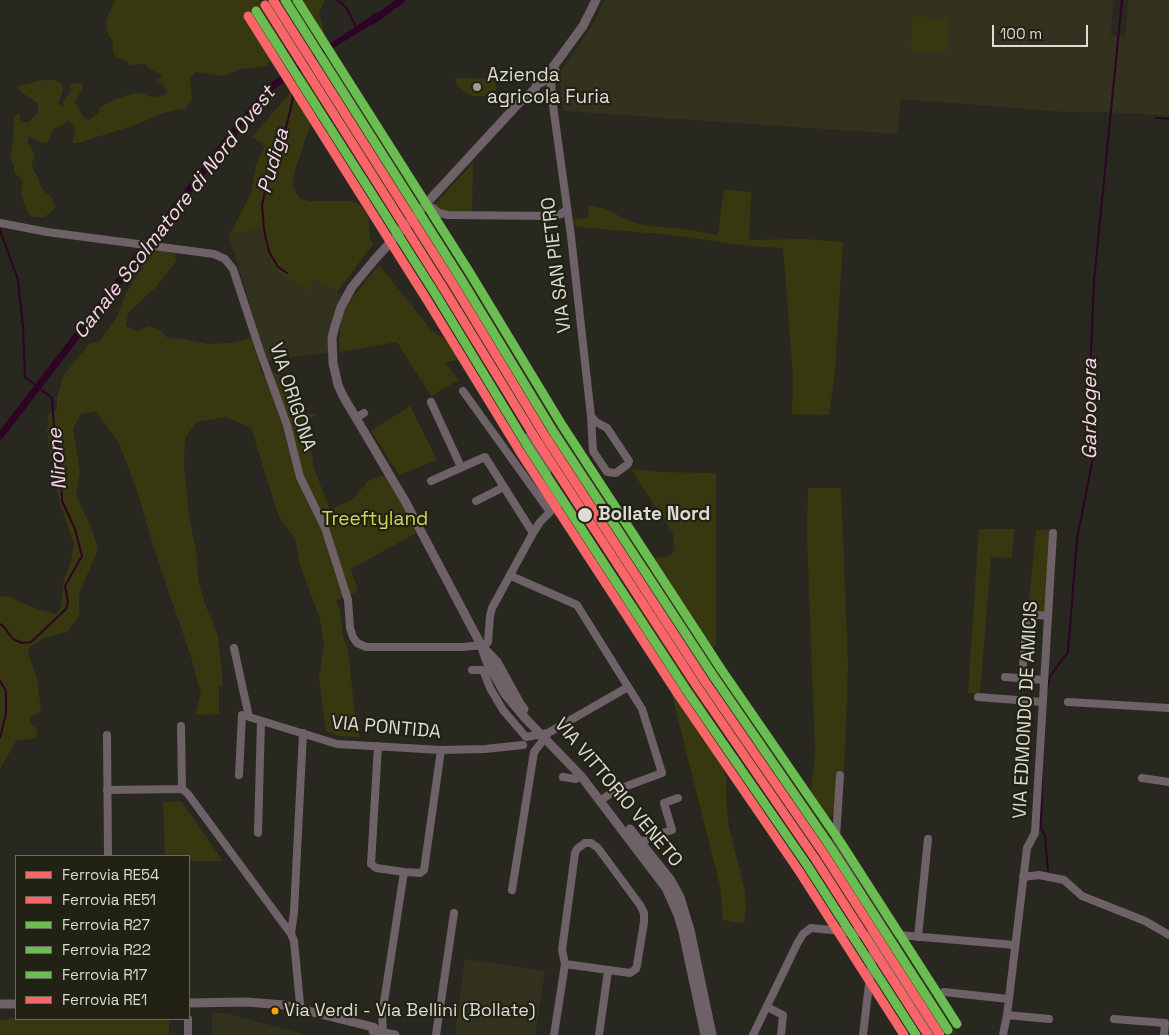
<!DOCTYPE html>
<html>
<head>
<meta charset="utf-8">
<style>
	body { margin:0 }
	#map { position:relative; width:1169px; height:1035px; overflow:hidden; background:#282820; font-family:"Space Grotesk",sans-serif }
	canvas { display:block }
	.legend { position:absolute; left:15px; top:855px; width:175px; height:165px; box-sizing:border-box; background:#212214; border:1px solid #6b6c60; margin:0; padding:6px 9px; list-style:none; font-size:15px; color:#dbdcd3 }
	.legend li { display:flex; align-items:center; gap:10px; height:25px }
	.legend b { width:25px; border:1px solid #6b6c60 }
	.scale { position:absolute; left:992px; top:25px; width:96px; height:22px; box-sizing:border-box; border:2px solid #dbdcd3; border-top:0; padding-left:6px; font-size:15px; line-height:18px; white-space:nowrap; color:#dbdcd3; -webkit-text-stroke:4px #212214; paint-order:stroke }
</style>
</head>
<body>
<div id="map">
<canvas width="1169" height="1035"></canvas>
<ul class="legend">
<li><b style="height:6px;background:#f96569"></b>Ferrovia RE54</li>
<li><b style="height:6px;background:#f96569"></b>Ferrovia RE51</li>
<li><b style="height:6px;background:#69bd51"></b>Ferrovia R27</li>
<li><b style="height:6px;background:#69bd51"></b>Ferrovia R22</li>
<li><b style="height:6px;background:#69bd51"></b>Ferrovia R17</li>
<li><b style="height:6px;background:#f96569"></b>Ferrovia RE1</li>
</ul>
<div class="scale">100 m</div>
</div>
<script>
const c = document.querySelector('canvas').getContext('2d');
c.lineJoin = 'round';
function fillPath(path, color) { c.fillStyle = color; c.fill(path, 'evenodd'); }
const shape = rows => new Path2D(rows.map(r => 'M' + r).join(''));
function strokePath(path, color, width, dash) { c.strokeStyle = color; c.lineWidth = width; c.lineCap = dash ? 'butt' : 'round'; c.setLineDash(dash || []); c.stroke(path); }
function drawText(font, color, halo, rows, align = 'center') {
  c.font = font + ' "Space Grotesk",sans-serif'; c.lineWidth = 4.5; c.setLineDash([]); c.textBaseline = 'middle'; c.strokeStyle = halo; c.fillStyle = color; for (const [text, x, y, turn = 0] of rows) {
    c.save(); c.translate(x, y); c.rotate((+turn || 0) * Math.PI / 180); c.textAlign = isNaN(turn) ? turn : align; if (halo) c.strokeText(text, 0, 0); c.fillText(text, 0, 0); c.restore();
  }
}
fillPath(shape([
	[267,0,293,0,321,48,306,58],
	[604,0,1113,0,1111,36,1125,37,1128,0,1169,0,1169,116,1131,113,1066,112,901,99,897,134,563,111,560,84,561,71,594,23],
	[326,55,330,59,418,198,420,203,404,220,357,147,305,73,310,66],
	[427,213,437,220,605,486,616,500,654,558,958,1035,936,1035,819,855,642,598,598,529,587,535,566,504,577,496,411,230],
	[261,228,269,260,315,280,346,297,332,352,267,361,229,236],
	[465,959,545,971,535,1035,455,1035],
	[212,1013,225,1013,307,1035,212,1035]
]), '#32321e');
fillPath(shape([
	[115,0,259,0,270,11,289,35,291,45,276,54,266,66,240,69,224,76,195,72,190,77,192,99,186,108,163,113,138,124,78,143,73,143,73,138,76,131,69,120,66,123,54,129,47,143,40,142,28,136,28,143,35,154,32,163,33,170,38,177,41,188,52,198,55,209,44,217,34,217,30,215,26,209,21,193,23,181,14,172,14,165,10,157,13,142,14,117,18,113,20,114,20,120,24,122,29,122,38,112,38,105,37,103,21,92,17,86,43,80,54,80,59,82,61,83,63,91,58,103,62,107,65,98,70,93,71,84,81,83,83,87,75,102,84,118,89,120,99,113,100,107,115,99,139,92,151,97,162,96,166,94,166,89,158,81,162,75,148,68,146,64,131,65,122,59,115,57,112,48,113,41,108,35,106,23,108,15],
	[294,0,325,0,319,13,325,37,322,41,316,40,309,19,300,11],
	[913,16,949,19,946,53,910,50],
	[305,73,324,101,318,108,310,125,295,170,293,180,293,187,296,194,301,199,309,201,349,201,357,203,364,209,369,220,370,239,373,244,337,292,315,280,307,291,279,273,273,266,267,254,261,228,229,236,251,193,256,165,265,146,252,137,294,88,297,75],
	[455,78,495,79,497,89,492,93,484,96,474,96,464,92,457,85],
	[473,163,472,213,446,212,440,209,434,205],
	[724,189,751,192,749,240,806,239,843,242,835,371,829,415,792,414,793,376,783,248,749,246,672,235,578,227,574,224,573,219,588,218,589,206,594,206,604,209,635,223,649,226,683,229,718,235],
	[153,250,175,253,176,261,158,285,127,314,126,326,138,331,149,326,160,331,168,338,184,339,207,344,230,343,251,338,263,376,274,372,287,381,294,397,298,414,306,413,317,414,308,421,308,433,314,468,330,510,353,499,368,481,385,475,418,532,351,569,358,591,336,601,340,611,343,636,348,650,356,724,360,737,339,736,326,731,319,679,324,644,320,619,300,565,295,538,279,517,251,428,226,417,196,422,185,439,184,464,189,516,197,555,198,580,205,604,218,636,223,686,219,687,219,714,195,715,201,693,191,657,154,548,137,491,119,443,96,411,81,414,73,429,80,472,76,495,92,529,98,549,79,594,79,615,67,632,46,637,28,648,29,656,37,678,41,711,30,717,30,723,37,729,37,738,16,741,0,769,0,597,7,596,37,609,57,614,61,606,64,579,71,562,74,544,60,504,51,459,47,431,49,421,47,416,57,409,57,398,63,376,89,344,99,342,116,319,125,295],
	[379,265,433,332,459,347,466,359,445,362,459,380,431,396,397,342,339,352,340,329,343,316,349,302],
	[410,406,437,460,399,475,371,431],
	[634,469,657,472,716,473,716,645,710,649,654,558,668,557,672,553,675,548,673,540,673,533,632,471],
	[808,488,841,488,848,667,844,771,838,771,835,814,823,822,810,803,815,752,807,535],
	[979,529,1014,529,1012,558,991,557,980,693,968,693],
	[1036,530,1051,530,1045,612,1028,610],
	[642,598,712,701,706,705,703,713,727,780,726,800,729,827,745,891,746,911,744,924,723,920,721,890,670,687,684,675,660,659,632,620,627,621,620,611],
	[181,801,223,861,189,861,189,856,165,856,163,802],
	[16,1018,169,1019,169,1035,0,1035,0,1020]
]), '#383810');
fillPath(shape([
	[377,12,381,19,333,48,286,80,282,74,297,66]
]), '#2e0425');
strokePath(shape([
	[337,0,346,7,356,27],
	[1156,118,1169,119],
	[0,230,18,280,23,326,25,377,52,398,54,427,61,468,62,501,75,529,82,556,65,586,68,602,66,609,31,642,22,643,13,639,3,626,0,624],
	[287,273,278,267,269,252,264,230,262,205,267,182,274,172,279,162,280,152,292,103,295,73],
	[0,681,6,691,6,713,0,738],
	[1047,690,1050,676,1068,652,1077,539,1093,458,1094,440,1089,399,1094,281,1122,0],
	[1042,772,1041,828,1045,836,1048,871]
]), '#2e0425', 2);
strokePath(shape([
	[373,21,401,0],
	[0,436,235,130,270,88,292,72]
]), '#2e0425', 7);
strokePath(shape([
	[551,91,571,236,591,416,593,451,607,472,616,473,628,464,629,461,607,428,596,422,591,416],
	[433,208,439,213,448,215,555,216,561,214,567,209],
	[0,223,47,232,214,254,225,259,233,269,260,351,287,425,300,477,325,528,348,600,350,628,353,637,357,643,366,647,462,647,485,645,488,642,490,616,492,608,533,533,540,522,560,502,560,500,547,478,547,466,528,437],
	[463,391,550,512],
	[431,402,461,467],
	[356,418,364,413],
	[431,481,485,457,533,533],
	[476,501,504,487],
	[511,576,577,605,642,709,662,773,616,790,601,800],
	[234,648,249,717,337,744,441,750,485,749,523,745],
	[472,670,483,670,490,688,503,710,526,737,548,733,628,687],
	[1005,677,1044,680],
	[1022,678,1027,614,1048,616],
	[978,697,1043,702],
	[1068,702,1169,708],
	[181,726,182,789],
	[107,735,108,856],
	[378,746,371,864,376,868,404,872],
	[239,775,242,715],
	[840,775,836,838,899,935,1015,945],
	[563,777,576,779,580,775],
	[1142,778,1169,782],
	[182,789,188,794,291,934],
	[107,790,182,789],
	[258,833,261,721],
	[585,843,591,843,598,848,640,905,644,913,644,922,637,965,636,969,630,973,565,964,562,950,575,853,577,849,585,843],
	[637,846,650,837,672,830,664,803,678,798],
	[1023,877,1039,875,1064,880,1082,896,1145,921,1169,935],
	[512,890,534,752,547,735],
	[918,937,928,839],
	[944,992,1008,999],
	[767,1007,783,1015,781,1035],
	[301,1014,294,941,291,934,294,912,303,733],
	[1007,1015,1049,1019],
	[1114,1019,1165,1023,1164,1035],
	[383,1032,382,1015,404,872,420,873,424,870,441,750],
	[188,1035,188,1019],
	[436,1035,454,913],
	[554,1035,565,964],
	[599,1035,608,971],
	[753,1035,797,944,803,934,811,928,862,933,871,938,933,1035],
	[863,1035,874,942],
	[1003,1035,1007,1015,1027,848,1035,833,1053,533]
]), '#6e6167', 8);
strokePath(shape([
	[596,0,583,26,542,82,537,84,535,89,518,104,376,258,352,287,341,307,335,326,332,338,333,363,338,385,343,396,405,501,481,645,487,662,505,694,526,719,581,776,666,888,678,915,683,932,705,1035],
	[535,89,535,93,539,97,548,96,551,91,551,83,555,70],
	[483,647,497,662,519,702,524,709],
	[630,829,670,879,680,897,690,930,712,1035],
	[189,1003,247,1002,284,1005,373,1027,378,1031],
	[0,1004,16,1004],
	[373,1031,395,1035]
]), '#6e6167', 9);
strokePath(shape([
	[273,0,453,284,545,436,704,680,824,854,940,1035]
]), '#f96569', 9);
strokePath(shape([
	[265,5,444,289,537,441,696,685,816,860,928,1035]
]), '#f96569', 9);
strokePath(shape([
	[285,0,461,279,553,431,712,674,832,849,948,1030]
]), '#69bd51', 9);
strokePath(shape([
	[256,11,436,295,528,447,687,691,807,865,916,1035]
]), '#69bd51', 9);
strokePath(shape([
	[297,0,470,273,562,425,721,669,841,843,957,1024]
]), '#69bd51', 9);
strokePath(shape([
	[248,16,427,300,520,452,679,696,799,871,904,1035]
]), '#f96569', 9);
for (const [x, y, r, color] of [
	[477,87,5,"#9c9d94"],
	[585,515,8,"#dbdcd3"],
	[275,1011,4.5,"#f7a600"]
]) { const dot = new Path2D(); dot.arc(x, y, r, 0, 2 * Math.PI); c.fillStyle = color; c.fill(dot); strokePath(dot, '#212214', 2); }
drawText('18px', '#dbdcd3', '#212214', [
	["Via Verdi - Via Bellini (Bollate)",284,1011]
], 'left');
drawText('19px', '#dbdcd3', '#212214', [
	["Azienda",487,76],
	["agricola Furia",487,98]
], 'left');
drawText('19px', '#dbdcd3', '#212214', [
	["VIA SAN PIETRO",557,265,-97],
	["VIA ORIGONA",292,397,72],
	["VIA EDMONDO DE AMICIS",1026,710,-87],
	["VIA PONTIDA",386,728,5],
	["VIA VITTORIO VENETO",618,793,50]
]);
drawText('bold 19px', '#dbdcd3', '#212214', [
	["Bollate Nord",598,515]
], 'left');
drawText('19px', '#d3d55b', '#212214', [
	["Treeftyland",375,520]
]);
drawText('italic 20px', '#fcd3ee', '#212214', [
	["Pudiga",274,161,-74],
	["Canale Scolmatore di Nord Ovest",175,213,-52],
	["Garbogera",1091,409,-90],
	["Nirone",58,459,-95]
]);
</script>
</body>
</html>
